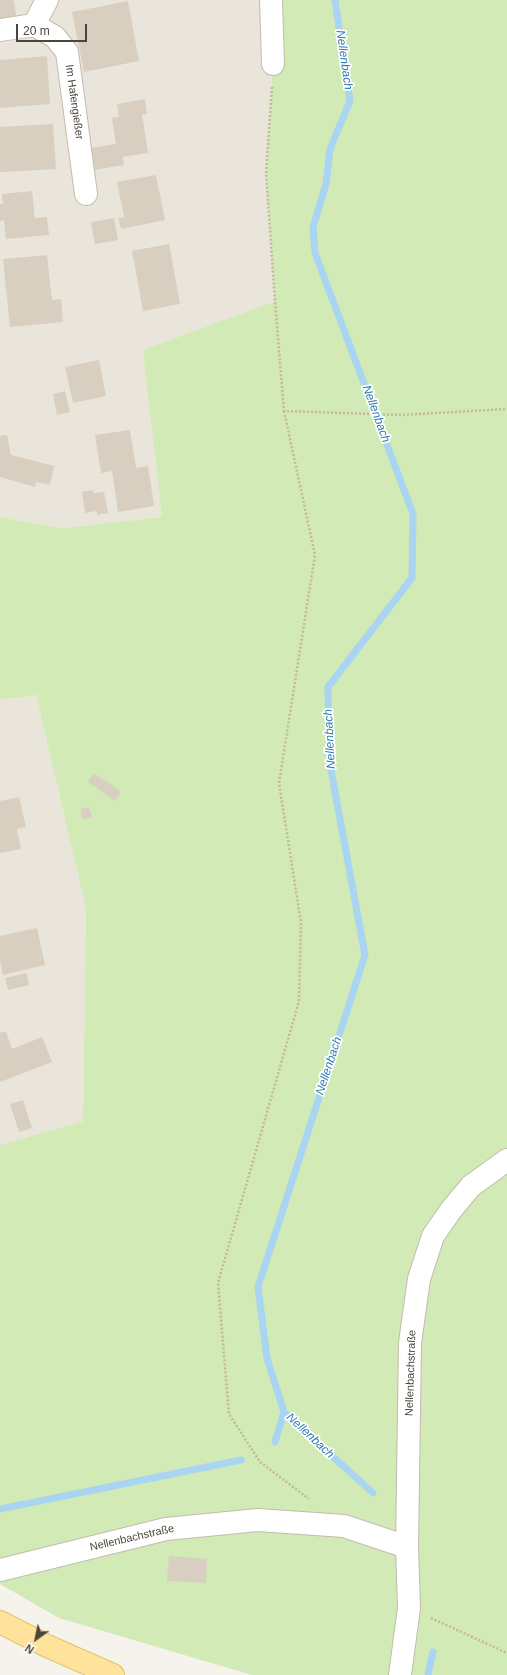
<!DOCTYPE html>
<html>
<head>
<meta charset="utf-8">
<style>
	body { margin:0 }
	#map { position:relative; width:507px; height:1675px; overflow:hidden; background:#f6f3ec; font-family:Helvetica,sans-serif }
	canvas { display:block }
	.north { position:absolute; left:16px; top:1619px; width:40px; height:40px; -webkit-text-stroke:3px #fff; paint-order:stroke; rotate:213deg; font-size:11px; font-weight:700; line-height:16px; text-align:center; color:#4b4439 }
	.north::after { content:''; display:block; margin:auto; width:14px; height:18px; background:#4b4439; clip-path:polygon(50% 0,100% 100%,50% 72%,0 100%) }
	.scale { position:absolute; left:16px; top:24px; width:71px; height:18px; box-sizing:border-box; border:2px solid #4b4439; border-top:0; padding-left:5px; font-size:12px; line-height:14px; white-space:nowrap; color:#4b4439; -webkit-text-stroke:3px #fff; paint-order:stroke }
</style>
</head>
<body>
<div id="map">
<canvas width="507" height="1675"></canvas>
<div class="north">N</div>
<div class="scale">20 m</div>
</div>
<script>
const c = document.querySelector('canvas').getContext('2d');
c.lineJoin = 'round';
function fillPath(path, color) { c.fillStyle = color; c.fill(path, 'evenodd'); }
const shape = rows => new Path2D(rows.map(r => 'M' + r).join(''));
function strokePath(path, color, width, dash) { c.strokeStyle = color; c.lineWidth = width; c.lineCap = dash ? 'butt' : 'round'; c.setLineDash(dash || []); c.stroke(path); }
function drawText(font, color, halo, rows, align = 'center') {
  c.font = font + ' Helvetica,sans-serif'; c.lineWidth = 3.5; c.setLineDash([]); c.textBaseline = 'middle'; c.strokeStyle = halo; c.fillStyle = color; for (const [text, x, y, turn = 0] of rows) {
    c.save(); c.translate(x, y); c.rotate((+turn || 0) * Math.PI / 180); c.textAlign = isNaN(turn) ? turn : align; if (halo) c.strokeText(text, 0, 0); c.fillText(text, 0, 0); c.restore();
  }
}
fillPath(shape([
	[0,0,271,0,273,64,266,173,275,301,144,350,162,517,63,528,0,517],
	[36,695,86,909,83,1121,0,1145,0,700]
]), '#eae5da');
fillPath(shape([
	[271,0,507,0,507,1675,252,1675,59,1618,0,1584,0,1145,83,1121,86,909,36,695,0,700,0,517,63,528,162,517,143,350,275,301,266,173,273,64]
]), '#d2eab5');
strokePath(shape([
	[335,0,350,101,330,149,326,184,313,227,315,253,413,514,412,578,328,687,329,759,365,955,258,1287,267,1358,284,1412,373,1493],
	[275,1442,284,1412],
	[0,1509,241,1460],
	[428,1675,433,1652]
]), '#a9d4f2', 7);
fillPath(shape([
	[0,0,14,0,16,15,6,21,0,21],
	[128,1,139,61,84,72,72,12],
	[47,56,50,104,0,108,0,60],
	[145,99,147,114,142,114,148,153,123,157,124,165,94,170,91,148,116,144,112,118,119,117,117,104],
	[53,124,56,169,0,172,0,127],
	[156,175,165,220,121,229,118,218,124,217,117,182],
	[32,191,35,218,47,217,49,235,6,239,4,220,0,221,0,204,3,204,2,194],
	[114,218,118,240,95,244,91,222],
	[169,244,180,304,143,311,132,251],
	[47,255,52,300,61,299,63,322,10,327,3,259],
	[99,360,106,396,73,403,65,367],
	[65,391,70,412,57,415,53,394],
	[130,430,136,468,148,466,154,506,118,512,112,471,101,473,95,435],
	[7,435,11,455,54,466,50,485,36,482,35,487,0,477,0,436],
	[93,490,94,493,104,492,108,513,97,515,97,511,85,513,82,492],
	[94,773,121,792,115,801,88,782],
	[19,797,26,827,17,829,21,849,0,853,0,801],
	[89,807,92,817,83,820,80,809],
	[37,928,45,965,3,975,0,961,0,936],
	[27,973,29,985,8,990,5,978],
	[6,1031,12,1049,42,1037,52,1062,0,1082,0,1033],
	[23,1100,32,1128,19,1132,10,1104],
	[169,1556,207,1559,206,1583,167,1581]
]), '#d8cfc1');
const minor = shape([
	[271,0,273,64],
	[34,25,55,37,67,52,86,194],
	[0,30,34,25,47,0],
	[0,1570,166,1529,258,1520,344,1526,407,1547],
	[400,1675,409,1608,407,1547,410,1343,419,1279,433,1236,451,1210,471,1186,507,1160]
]);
const major = shape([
	[0,1622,45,1645,113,1675]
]);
strokePath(minor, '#c2bbae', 24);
strokePath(major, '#e6c16a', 24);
strokePath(shape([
	[272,87,266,173,275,301,284,411,401,415,507,409],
	[284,411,315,555,279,783,301,923,299,1001,218,1283,229,1414,260,1462,309,1499],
	[431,1618,507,1653]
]), '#c4b79f', 2.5, [2, 2]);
strokePath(minor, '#fff', 22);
strokePath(major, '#ffe39c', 22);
drawText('11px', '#4b4439', '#fff', [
	["Im Hafengießer",74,102,82],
	["Nellenbachstraße",411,1373,-88],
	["Nellenbachstraße",132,1538,-13]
]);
drawText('italic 12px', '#2e7ab2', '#fff', [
	["Nellenbach",344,60,82],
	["Nellenbach",376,414,70],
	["Nellenbach",330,739,-93],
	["Nellenbach",329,1066,-72],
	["Nellenbach",310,1436,43]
]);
</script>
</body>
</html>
